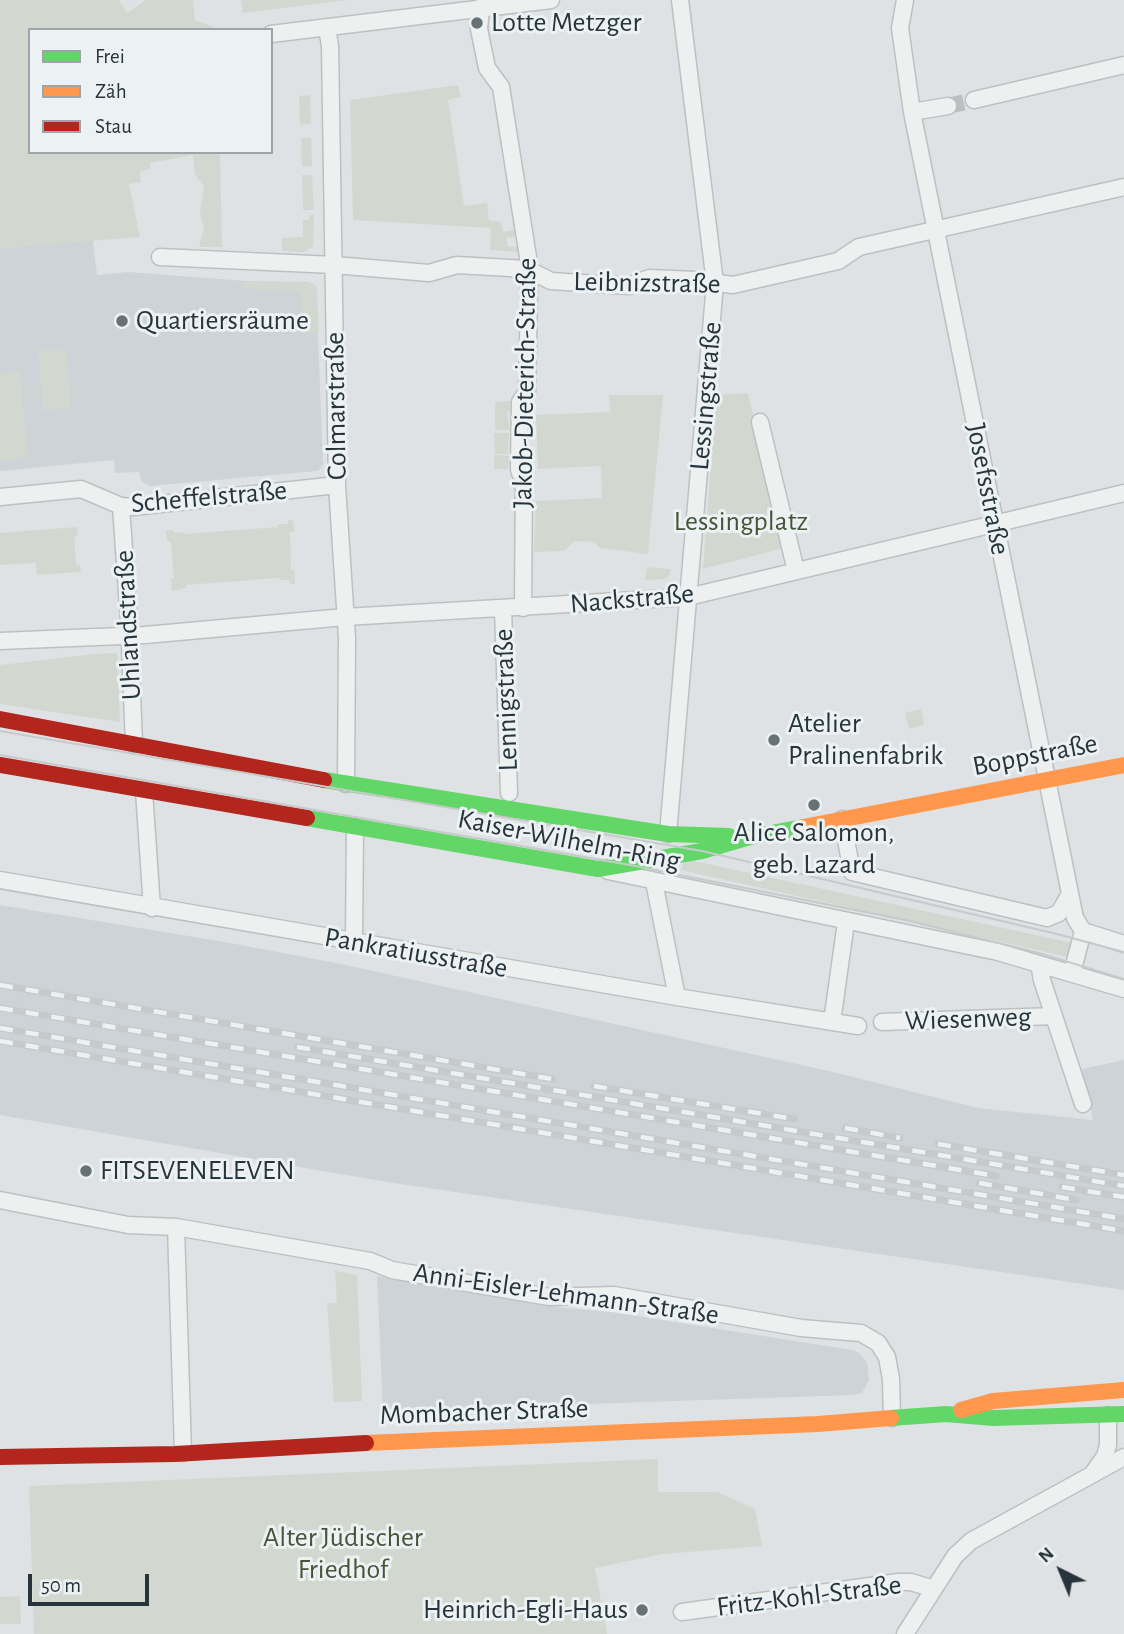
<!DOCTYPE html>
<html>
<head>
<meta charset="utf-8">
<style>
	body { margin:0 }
	#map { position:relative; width:1124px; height:1634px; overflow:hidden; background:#dfe2e4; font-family:"Alegreya Sans",sans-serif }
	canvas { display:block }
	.legend { position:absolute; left:28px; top:28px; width:245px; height:126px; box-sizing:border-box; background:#ecf1f3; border:2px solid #9ea5a9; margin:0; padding:9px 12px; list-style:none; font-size:21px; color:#28343b }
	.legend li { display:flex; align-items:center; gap:14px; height:35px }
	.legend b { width:35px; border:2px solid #9ea5a9 }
	.north { position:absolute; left:1026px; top:1536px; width:70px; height:70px; -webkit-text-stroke:5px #ecf1f3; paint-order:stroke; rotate:317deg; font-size:19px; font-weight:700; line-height:28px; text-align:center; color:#28343b }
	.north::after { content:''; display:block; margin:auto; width:24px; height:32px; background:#28343b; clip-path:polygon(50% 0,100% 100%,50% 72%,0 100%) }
	.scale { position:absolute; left:28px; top:1574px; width:121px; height:32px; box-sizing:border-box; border:4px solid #28343b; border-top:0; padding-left:9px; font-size:21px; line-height:24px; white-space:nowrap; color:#28343b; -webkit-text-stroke:5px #ecf1f3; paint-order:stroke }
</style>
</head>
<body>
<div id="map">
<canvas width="1124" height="1634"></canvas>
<ul class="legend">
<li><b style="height:9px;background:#63d668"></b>Frei</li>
<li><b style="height:9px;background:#ff974d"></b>Zäh</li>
<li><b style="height:9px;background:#b3261e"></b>Stau</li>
</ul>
<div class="north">N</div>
<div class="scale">50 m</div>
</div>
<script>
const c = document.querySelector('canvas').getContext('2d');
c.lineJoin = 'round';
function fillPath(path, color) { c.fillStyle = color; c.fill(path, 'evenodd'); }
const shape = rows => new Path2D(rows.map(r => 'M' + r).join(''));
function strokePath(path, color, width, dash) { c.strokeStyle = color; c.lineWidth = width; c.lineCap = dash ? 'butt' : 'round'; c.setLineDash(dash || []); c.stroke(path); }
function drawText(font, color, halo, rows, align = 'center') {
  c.font = font + ' "Alegreya Sans",sans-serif'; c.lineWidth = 6; c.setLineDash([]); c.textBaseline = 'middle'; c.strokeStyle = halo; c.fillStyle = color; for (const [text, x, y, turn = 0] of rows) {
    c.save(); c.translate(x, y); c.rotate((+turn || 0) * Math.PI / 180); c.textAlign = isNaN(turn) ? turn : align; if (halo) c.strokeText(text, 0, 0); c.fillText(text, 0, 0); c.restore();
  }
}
fillPath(shape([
	[93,240,97,275,128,272,246,281,309,282,316,286,323,464,320,469,317,471,150,486,142,482,139,472,115,473,114,460,0,471,0,248],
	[0,905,225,942,341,964,829,1071,978,1108,1093,1120,1082,1069,1124,1060,1124,1290,387,1182,0,1115],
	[377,1276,564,1308,611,1312,852,1350,859,1353,867,1362,869,1380,862,1393,852,1395,383,1411]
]), '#cdd3d7');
fillPath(shape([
	[0,0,119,0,127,13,146,0,193,0,195,20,214,27,214,30,30,30,30,152,220,152,222,247,199,247,204,229,200,213,204,187,195,174,193,155,150,163,150,169,140,172,141,182,129,184,140,237,0,248],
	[241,0,348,0,243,13],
	[458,85,461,97,448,100,464,206,487,203,489,220,501,222,503,232,514,230,513,222,516,221,518,236,506,238,508,247,519,247,521,252,490,250,491,228,353,220,350,100],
	[310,95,311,123,300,125,299,96],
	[301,138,311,138,312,166,302,167],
	[302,175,312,175,314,210,303,210],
	[310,215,314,215,313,246,304,252,282,251,282,238,303,237,303,220,309,220],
	[246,281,312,283,317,290,319,333,303,334,301,292,240,288,242,283],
	[66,348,71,408,43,410,38,351],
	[20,371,28,458,0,461,0,373],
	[748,393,784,548,703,569,716,395],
	[609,395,663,395,648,554,600,548,594,542,575,541,564,551,534,552,536,501,602,498,601,466,538,469,536,415,610,412],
	[510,401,510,411,507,412,510,430,495,430,495,402],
	[494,433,509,433,508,454,495,454],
	[494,455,509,456,508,469,494,469],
	[288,520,293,520,295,531,290,532,291,570,294,570,295,584,290,584,289,580,280,580,279,578,186,585,186,588,172,591,171,579,174,579,171,542,167,541,166,530,173,530,174,533,183,532,184,534,278,527,278,524,288,524],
	[77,527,78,536,74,537,76,564,80,565,81,572,37,575,36,563,0,565,0,533],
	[647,567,670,569,670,573,667,579,645,580],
	[117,653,120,722,0,704,0,665,95,654],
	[921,709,924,725,909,729,905,713],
	[685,859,1077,944,1073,958,681,870],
	[335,1271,357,1275,362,1401,334,1402,327,1303,337,1303],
	[658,1459,658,1492,717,1492,755,1509,762,1546,663,1554,595,1568,607,1634,34,1634,29,1486],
	[20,1596,21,1624,0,1624,0,1597]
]), '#d2d8d0');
strokePath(shape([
	[948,106,974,100]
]), '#babfc2', 16, [16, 8]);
const street = shape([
	[487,0,481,8,479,29,487,68,501,87,528,257,529,292,527,392,520,402,519,469,520,473,524,475,523,608],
	[905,0,900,28,912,112,1075,918,1083,931,1072,973],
	[327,28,330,46,337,485,347,638,346,784],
	[271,34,551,0],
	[974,100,1124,65],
	[912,112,948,106],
	[160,257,334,265,429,273,457,265,527,269,551,281,629,286,649,278,696,280,733,285,838,261,859,247,1124,187],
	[760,422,796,571],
	[0,497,81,489,121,506,133,507,337,485],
	[121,506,129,621,134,744],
	[503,608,509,793],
	[0,641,145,635,345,617,688,597,1124,493],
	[144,791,152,908],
	[842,819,852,872,1047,918,1059,913,1070,894],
	[668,834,715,283,680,0],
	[608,871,998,952,1124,989],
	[0,880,677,997,858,1026],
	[654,882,677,997],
	[1083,931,1124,944],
	[354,942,355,827],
	[1039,964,1042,980,1083,1104],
	[832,1022,846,922],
	[882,1022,1054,1016],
	[0,1200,128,1225,176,1227,370,1261,392,1270,549,1297,614,1295,801,1328,861,1333,878,1343,887,1357,891,1379,892,1418],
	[176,1227,183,1453],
	[1093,1473,1105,1456,1108,1445,1108,1415],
	[682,1612,899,1582,911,1582,934,1589],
	[905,1634,955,1556,971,1541,1124,1457]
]);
strokePath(street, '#bdc0c2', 19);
strokePath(street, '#eef0f0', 16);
strokePath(shape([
	[324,780,668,834,729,836],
	[307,818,598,869,702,851,750,837,803,827],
	[891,1418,946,1414,993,1418,1124,1414]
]), '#63d668', 16);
strokePath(shape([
	[803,827,1124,765],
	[961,1410,993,1401,1124,1390],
	[366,1443,818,1424,891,1418]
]), '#ff974d', 16);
strokePath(shape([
	[0,719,324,780],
	[0,765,307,818],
	[0,1457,175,1454,366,1443]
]), '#b3261e', 16);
strokePath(shape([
	[0,731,702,851,1053,933,1124,952],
	[0,755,630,865,910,921,1039,953,1124,979]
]), '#c7cacb', 2);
const rail = shape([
	[0,985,552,1079],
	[0,1008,996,1176],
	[0,1028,1124,1219],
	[0,1041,1124,1231],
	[297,1047,1124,1186],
	[594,1086,794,1119],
	[845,1128,900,1138],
	[938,1144,1124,1175],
	[979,1183,1076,1200],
	[1062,1187,1124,1197]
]);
strokePath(rail, '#c7cacb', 7);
strokePath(rail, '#ecf1f3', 4.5, [13]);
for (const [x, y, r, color] of [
	[477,23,7,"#687176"],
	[122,321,7,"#687176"],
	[774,740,7,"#687176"],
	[814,805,7,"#687176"],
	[86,1171,7,"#687176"],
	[642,1610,7,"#687176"]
]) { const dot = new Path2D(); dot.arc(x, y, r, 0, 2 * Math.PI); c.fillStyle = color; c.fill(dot); strokePath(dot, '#ecf1f3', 2.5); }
drawText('28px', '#28343b', '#ecf1f3', [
	["Lotte Metzger",491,23],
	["Quartiersräume",136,321],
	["Atelier",788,724],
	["Pralinenfabrik",788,756],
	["Alice Salomon,",814,833,"center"],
	["geb. Lazard",814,865,"center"],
	["FITSEVENELEVEN",100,1171],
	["Heinrich-Egli-Haus",628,1610,"right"]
], 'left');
drawText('28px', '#28343b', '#ecf1f3', [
	["Leibnizstraße",647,283,1],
	["Jakob-Dieterich-Straße",525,383,-89],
	["Lessingstraße",706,396,-85],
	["Colmarstraße",336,406,-91],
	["Josefsstraße",988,489,79],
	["Scheffelstraße",209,497,-5],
	["Nackstraße",632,599,-5],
	["Uhlandstraße",128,625,-93],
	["Lennigstraße",506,700,-92],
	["Boppstraße",1035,755,-11],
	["Kaiser-Wilhelm-Ring",569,840,11],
	["Pankratiusstraße",416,953,10],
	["Wiesenweg",968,1019,-2],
	["Anni-Eisler-Lehmann-Straße",566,1294,8],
	["Mombacher Straße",484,1412,-2],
	["Fritz-Kohl-Straße",809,1596,-7]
]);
drawText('28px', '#465537', '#ecf1f3', [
	["Lessingplatz",741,522],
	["Alter Jüdischer",343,1538],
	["Friedhof",343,1570]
]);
</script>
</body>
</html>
